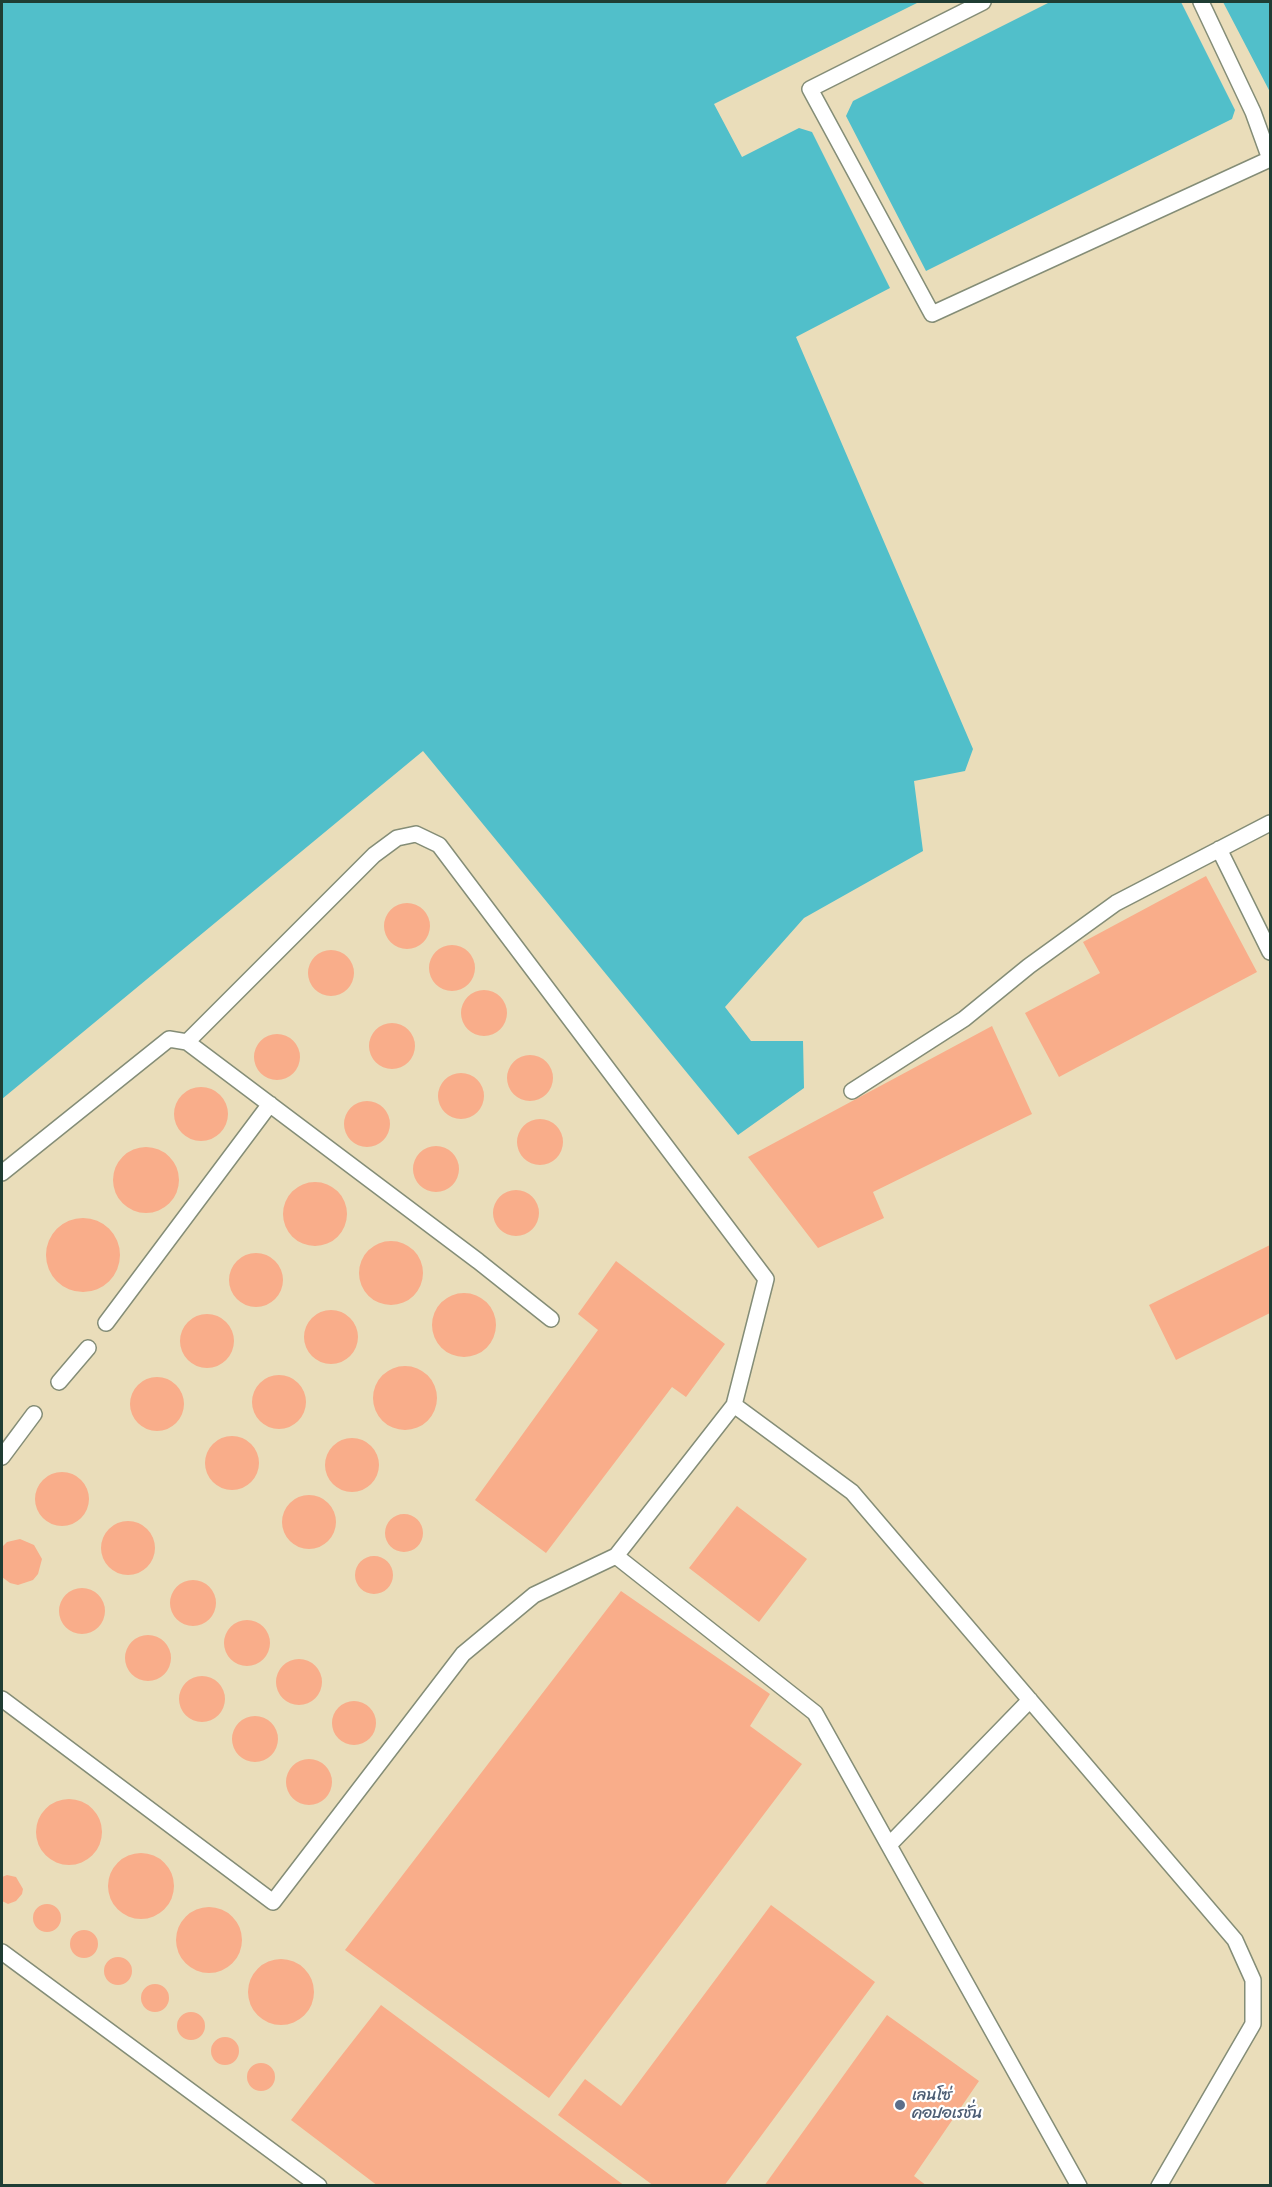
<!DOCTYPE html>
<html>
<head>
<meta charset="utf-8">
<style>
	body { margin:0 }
	#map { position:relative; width:1272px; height:2187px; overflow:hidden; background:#eaddba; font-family:Sriracha,sans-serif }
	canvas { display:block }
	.frame { position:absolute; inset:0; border:3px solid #1f3d34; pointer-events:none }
</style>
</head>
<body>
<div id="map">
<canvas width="1272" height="2187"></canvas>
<div class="frame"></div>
</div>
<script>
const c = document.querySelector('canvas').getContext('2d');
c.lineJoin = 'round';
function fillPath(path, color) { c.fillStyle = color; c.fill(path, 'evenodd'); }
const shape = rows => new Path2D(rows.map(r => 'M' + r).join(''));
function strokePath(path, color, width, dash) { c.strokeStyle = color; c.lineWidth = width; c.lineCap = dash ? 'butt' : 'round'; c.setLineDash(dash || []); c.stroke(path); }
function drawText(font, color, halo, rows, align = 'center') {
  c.font = font + ' Sriracha,"Playpen Sans Thai",sans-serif'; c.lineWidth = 4.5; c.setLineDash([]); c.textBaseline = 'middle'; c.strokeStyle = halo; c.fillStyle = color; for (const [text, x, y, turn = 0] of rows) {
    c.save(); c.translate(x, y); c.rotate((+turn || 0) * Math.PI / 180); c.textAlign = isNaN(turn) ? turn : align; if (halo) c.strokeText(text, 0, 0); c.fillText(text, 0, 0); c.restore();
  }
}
fillPath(shape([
	[2,2,919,2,714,104,742,157,799,128,812,132,890,288,796,337,973,749,965,771,914,781,923,851,804,918,725,1007,751,1041,803,1041,804,1088,738,1135,423,751,2,1099],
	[1050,2,1181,2,1235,110,1232,119,926,271,846,116,853,101],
	[1223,2,1270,2,1270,92]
]), '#51bfca');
fillPath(shape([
	[1206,876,1257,972,1059,1077,1025,1013,1100,973,1083,942],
	'384 926a23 23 0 1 1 46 0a23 23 0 1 1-46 0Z',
	'429 968a23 23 0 1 1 46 0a23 23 0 1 1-46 0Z',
	'308 973a23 23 0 1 1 46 0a23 23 0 1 1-46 0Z',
	'461 1013a23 23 0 1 1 46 0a23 23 0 1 1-46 0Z',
	'369 1046a23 23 0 1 1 46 0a23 23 0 1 1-46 0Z',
	[992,1026,1032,1114,873,1192,884,1218,818,1248,748,1157],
	'254 1057a23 23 0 1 1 46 0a23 23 0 1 1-46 0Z',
	'507 1078a23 23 0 1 1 46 0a23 23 0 1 1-46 0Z',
	'438 1096a23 23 0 1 1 46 0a23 23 0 1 1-46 0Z',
	'174 1114a27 27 0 1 1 54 0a27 27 0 1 1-54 0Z',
	'344 1124a23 23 0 1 1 46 0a23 23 0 1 1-46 0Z',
	'517 1142a23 23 0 1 1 46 0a23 23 0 1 1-46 0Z',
	'413 1169a23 23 0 1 1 46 0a23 23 0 1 1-46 0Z',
	'113 1180a33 33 0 1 1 66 0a33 33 0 1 1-66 0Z',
	'283 1214a32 32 0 1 1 64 0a32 32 0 1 1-64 0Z',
	'493 1213a23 23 0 1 1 46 0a23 23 0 1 1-46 0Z',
	'46 1255a37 37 0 1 1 74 0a37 37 0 1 1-74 0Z',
	'359 1273a32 32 0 1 1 64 0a32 32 0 1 1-64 0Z',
	[1270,1245,1270,1313,1176,1360,1149,1305],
	'229 1280a27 27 0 1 1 54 0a27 27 0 1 1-54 0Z',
	[616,1261,725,1344,686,1397,672,1387,546,1553,475,1500,598,1330,578,1314],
	'432 1325a32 32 0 1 1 64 0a32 32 0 1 1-64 0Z',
	'304 1337a27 27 0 1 1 54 0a27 27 0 1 1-54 0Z',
	'180 1341a27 27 0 1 1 54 0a27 27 0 1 1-54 0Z',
	'373 1398a32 32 0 1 1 64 0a32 32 0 1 1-64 0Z',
	'252 1402a27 27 0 1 1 54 0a27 27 0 1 1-54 0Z',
	'130 1404a27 27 0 1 1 54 0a27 27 0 1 1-54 0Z',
	'205 1463a27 27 0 1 1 54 0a27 27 0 1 1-54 0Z',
	'325 1465a27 27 0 1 1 54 0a27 27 0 1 1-54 0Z',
	'35 1499a27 27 0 1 1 54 0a27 27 0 1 1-54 0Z',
	'282 1522a27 27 0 1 1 54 0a27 27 0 1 1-54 0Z',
	[737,1506,807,1559,759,1622,689,1568],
	'385 1533a19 19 0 1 1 38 0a19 19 0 1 1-38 0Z',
	'101 1548a27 27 0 1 1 54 0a27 27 0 1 1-54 0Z',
	[20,1539,34,1545,42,1559,38,1574,33,1580,18,1585,10,1583,2,1577,2,1547,7,1542],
	'355 1575a19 19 0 1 1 38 0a19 19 0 1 1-38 0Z',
	'170 1603a23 23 0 1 1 46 0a23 23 0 1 1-46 0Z',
	'59 1611a23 23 0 1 1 46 0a23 23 0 1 1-46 0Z',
	[621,1591,770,1694,750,1726,802,1764,549,2098,345,1950],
	'224 1643a23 23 0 1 1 46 0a23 23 0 1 1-46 0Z',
	'125 1658a23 23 0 1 1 46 0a23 23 0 1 1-46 0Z',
	'276 1682a23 23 0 1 1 46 0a23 23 0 1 1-46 0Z',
	'179 1699a23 23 0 1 1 46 0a23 23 0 1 1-46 0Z',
	'332 1723a22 22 0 1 1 44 0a22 22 0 1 1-44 0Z',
	'232 1739a23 23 0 1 1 46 0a23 23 0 1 1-46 0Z',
	'286 1782a23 23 0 1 1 46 0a23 23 0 1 1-46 0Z',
	'36 1832a33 33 0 1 1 66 0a33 33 0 1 1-66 0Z',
	'108 1886a33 33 0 1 1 66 0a33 33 0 1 1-66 0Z',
	[7,1875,16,1877,23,1889,22,1894,16,1901,8,1904,2,1901,2,1877],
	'33 1918a14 14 0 1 1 28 0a14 14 0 1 1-28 0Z',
	[771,1905,875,1982,724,2186,654,2186,558,2115,585,2079,621,2106],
	'176 1940a33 33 0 1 1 66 0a33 33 0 1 1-66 0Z',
	'70 1944a14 14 0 1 1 28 0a14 14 0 1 1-28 0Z',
	'104 1971a14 14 0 1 1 28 0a14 14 0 1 1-28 0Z',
	'248 1992a33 33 0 1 1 66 0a33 33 0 1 1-66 0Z',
	'141 1998a14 14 0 1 1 28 0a14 14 0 1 1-28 0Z',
	[381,2005,625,2186,378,2186,291,2120],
	'177 2026a14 14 0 1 1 28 0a14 14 0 1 1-28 0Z',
	[887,2015,979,2081,914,2176,927,2186,764,2186],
	'211 2051a14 14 0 1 1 28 0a14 14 0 1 1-28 0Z',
	'247 2077a14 14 0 1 1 28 0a14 14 0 1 1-28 0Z'
]), '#f9ad8a');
const service = shape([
	[983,2,810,89,932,314,1270,159],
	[1201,2,1253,112,1270,159],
	[1219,849,1270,952],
	[187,1042,374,855,397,838,416,834,439,845,766,1279,734,1405,616,1556,815,1713,1079,2186],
	[852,1091,964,1019,1029,966,1116,903,1270,823],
	[2,1173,169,1039,187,1042,478,1261,551,1319],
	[106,1323,270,1104],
	[59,1382,88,1348],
	[734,1405,852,1492,1235,1940,1253,1980,1253,2024,1159,2186],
	[2,1457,34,1414],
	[2,1699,273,1902,463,1654,534,1595,616,1556],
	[889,1845,1030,1700],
	[2,1952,319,2186]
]);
strokePath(service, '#848d77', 18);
strokePath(service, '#fff', 15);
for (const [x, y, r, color] of [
	[900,2105,6,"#5c6f8a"]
]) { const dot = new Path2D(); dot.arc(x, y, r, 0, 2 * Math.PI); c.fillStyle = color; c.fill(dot); strokePath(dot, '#fff', 2); }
drawText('16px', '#4e5e75', '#fff', [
	["เลนโซ่",912,2096],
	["คอปอเรชั่น",912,2114]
], 'left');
</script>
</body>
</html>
